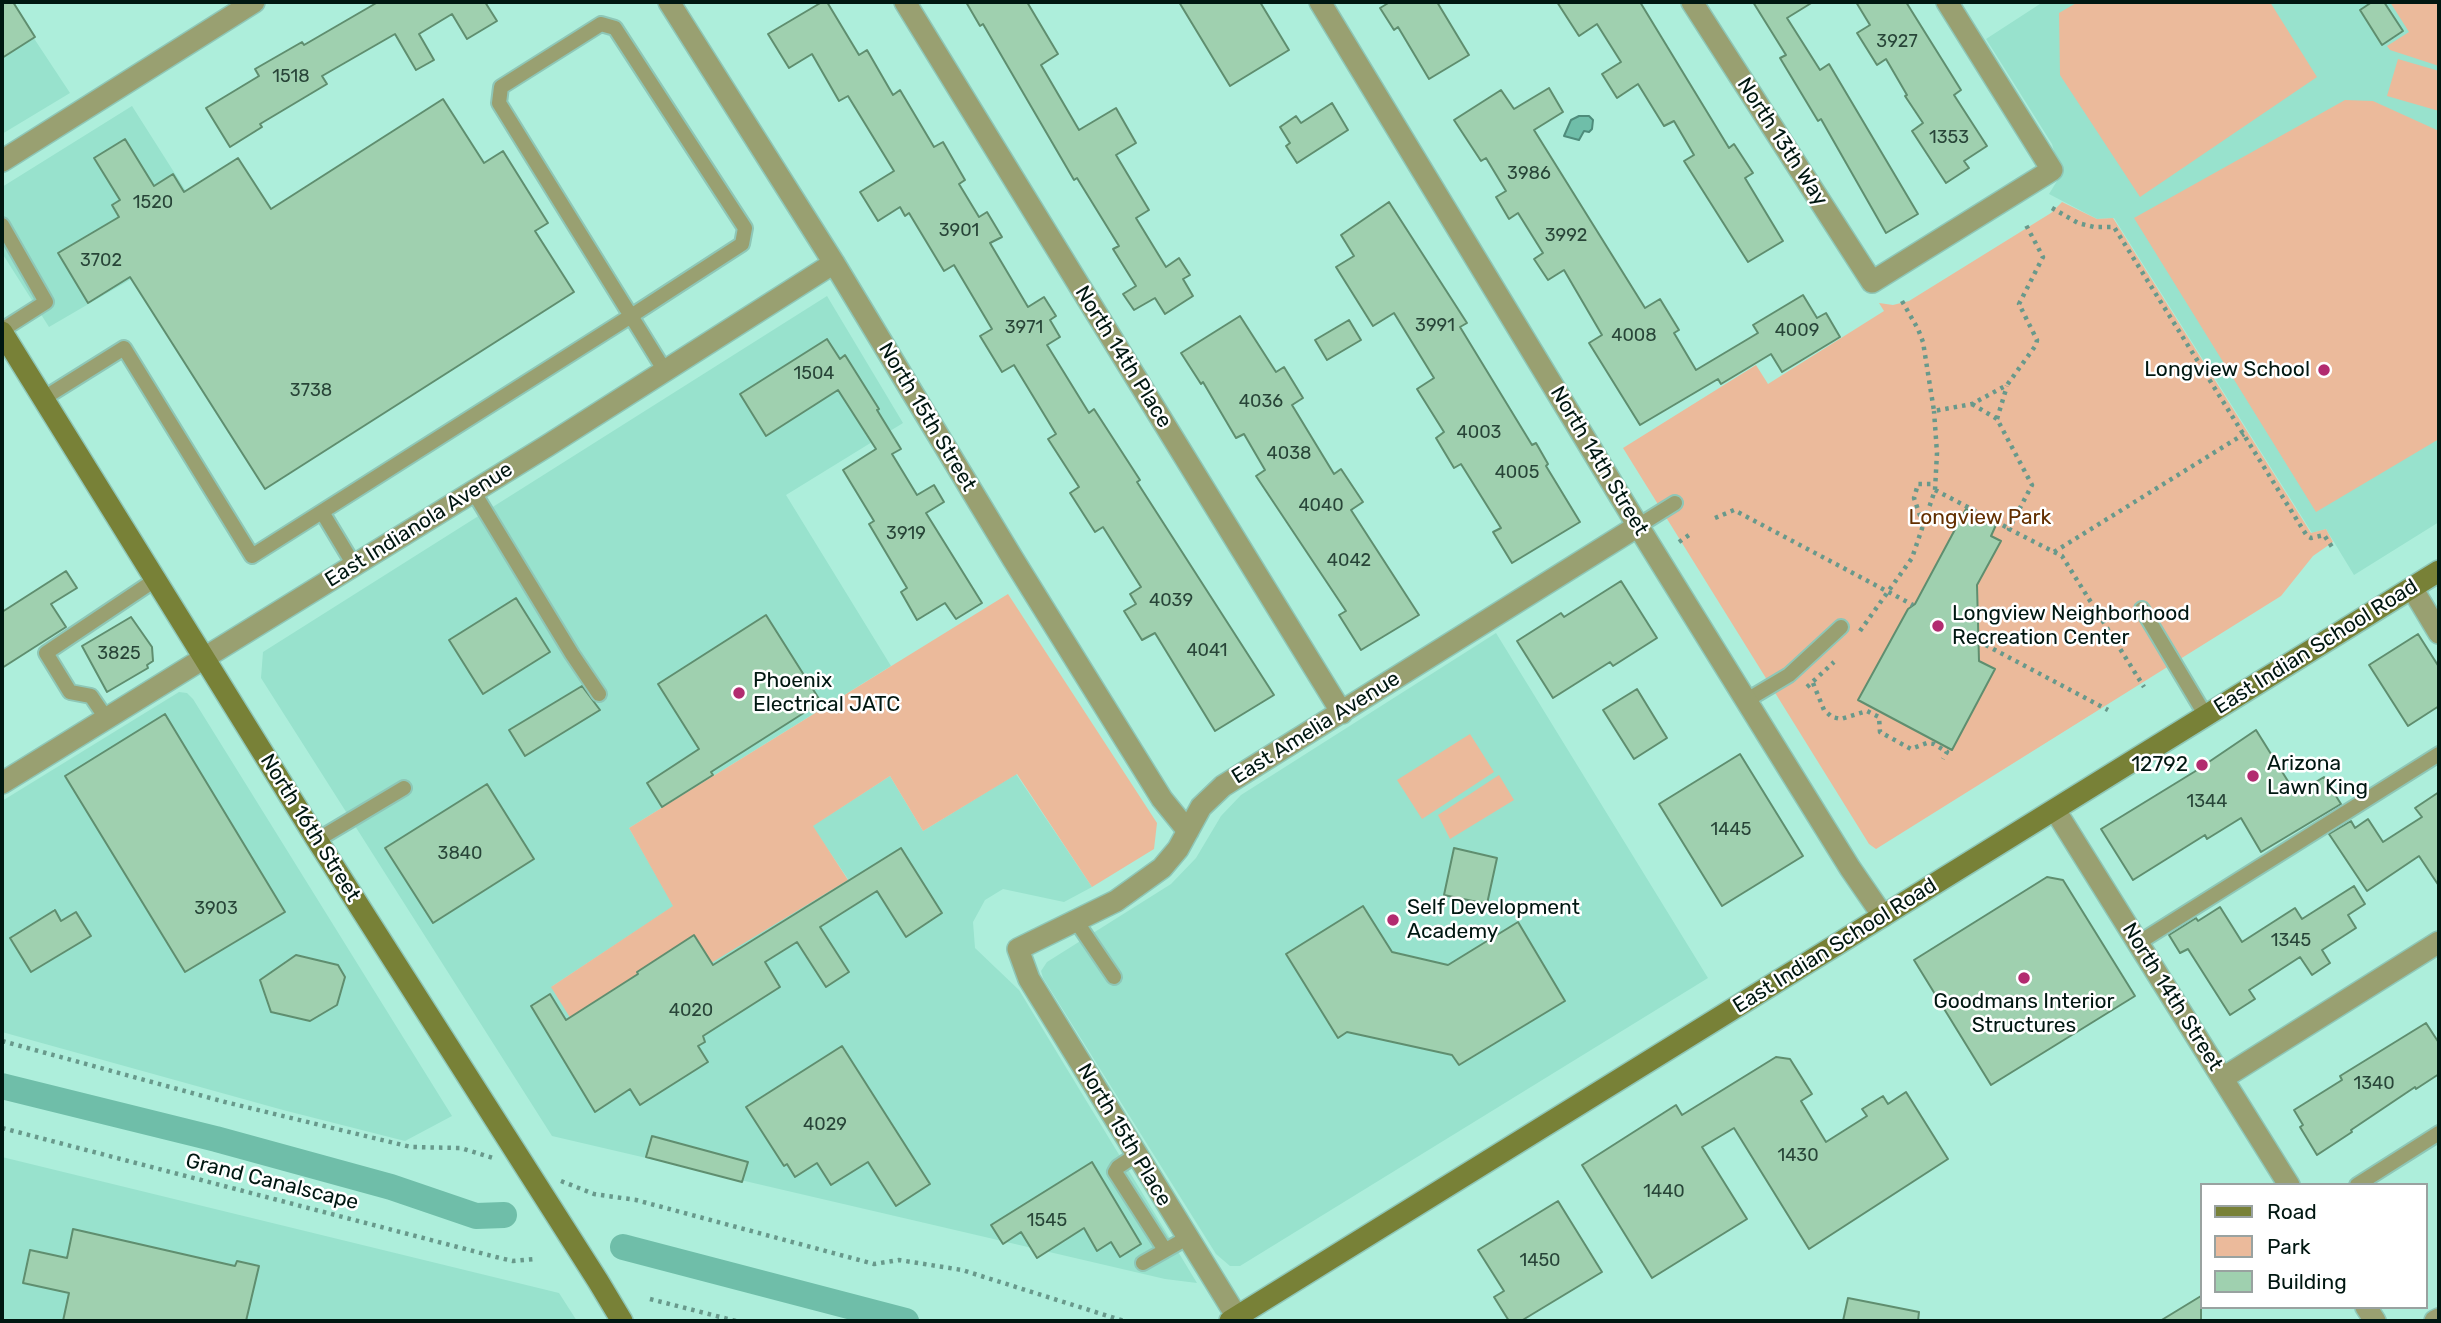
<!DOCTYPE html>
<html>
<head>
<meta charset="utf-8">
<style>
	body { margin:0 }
	#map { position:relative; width:2441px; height:1323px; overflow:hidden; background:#adeedb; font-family:Rubik,sans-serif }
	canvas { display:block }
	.frame { position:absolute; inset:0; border:4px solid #001711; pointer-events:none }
	.legend { position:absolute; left:2200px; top:1183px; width:228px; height:126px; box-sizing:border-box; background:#fff; border:2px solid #99a2a0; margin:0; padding:9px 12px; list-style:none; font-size:21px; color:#001711 }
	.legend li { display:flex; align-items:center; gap:14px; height:35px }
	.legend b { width:35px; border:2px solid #99a2a0 }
</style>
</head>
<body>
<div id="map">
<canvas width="2441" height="1323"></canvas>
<div class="frame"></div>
<ul class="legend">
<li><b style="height:9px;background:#788137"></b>Road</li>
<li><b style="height:19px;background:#ebba9b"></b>Park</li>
<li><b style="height:19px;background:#9fd0af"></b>Building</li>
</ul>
</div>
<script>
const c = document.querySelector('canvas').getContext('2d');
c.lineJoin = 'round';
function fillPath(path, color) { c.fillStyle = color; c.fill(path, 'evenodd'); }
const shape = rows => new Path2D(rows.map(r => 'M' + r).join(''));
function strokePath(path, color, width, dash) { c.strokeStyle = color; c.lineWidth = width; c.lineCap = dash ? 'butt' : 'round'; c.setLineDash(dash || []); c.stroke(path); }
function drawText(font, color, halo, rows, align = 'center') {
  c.font = font + ' Rubik,sans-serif'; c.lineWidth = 5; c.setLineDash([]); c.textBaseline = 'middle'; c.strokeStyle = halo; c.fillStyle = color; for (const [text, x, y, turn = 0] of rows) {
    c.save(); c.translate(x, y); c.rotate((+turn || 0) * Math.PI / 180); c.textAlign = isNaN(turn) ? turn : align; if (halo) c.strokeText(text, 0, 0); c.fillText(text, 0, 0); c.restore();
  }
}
fillPath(shape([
	[2,2,10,2,70,93,2,134],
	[2043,2,2439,2,2439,522,2354,575,2326,529,2312,533,2114,218,2097,219,2049,194,2057,181,2059,169,2052,144,1986,39],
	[132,106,212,232,49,327,2,253,2,187],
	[827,296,903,423,786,495,891,666,629,828,674,906,551,987,848,879,812,826,890,776,923,831,1016,774,1092,887,1064,902,1003,889,985,900,973,922,975,948,1019,990,1197,1283,1165,1279,552,1136,261,678,263,652],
	[1496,633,1708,978,1240,1266,1230,1266,1216,1254,1043,978,1041,971,1047,962,1171,884,1196,858,1221,816,1241,795],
	[179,692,187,693,193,699,452,1116,405,1141,283,1110,2,1032,2,801],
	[2,1157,559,1293,577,1321,2,1321]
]), '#98e2cd');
fillPath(shape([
	[2078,2,2270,2,2317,77,2140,197,2060,75,2059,13],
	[2390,2,2439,2,2439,66,2390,50,2387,46,2409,32],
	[2398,59,2439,71,2439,111,2387,96],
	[2345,100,2373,101,2439,131,2439,439,2316,512,2134,218],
	[2062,202,2097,219,2113,218,2311,533,2326,529,2333,542,2313,556,2281,596,1876,849,1869,844,1623,448,1756,365,1768,384,1884,311,1879,303,1893,305,1909,301,2051,213],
	[1008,594,1157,823,1154,849,1092,887,1017,774,923,831,890,776,813,826,848,880,584,1040,551,987,673,906,629,828],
	[1470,734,1494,772,1422,819,1397,780],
	[1499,775,1514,800,1450,839,1438,815]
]), '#ebba9b');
const water = shape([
	[1579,116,1589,116,1593,120,1592,129,1589,132,1584,131,1579,140,1564,136,1571,120,1579,116]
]);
fillPath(water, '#6fbea9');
strokePath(water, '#4e8c7b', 2);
strokePath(shape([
	[2,1086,216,1139,391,1187,476,1216,504,1215],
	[623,1247,906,1321]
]), '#6fbea9', 26);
const building = shape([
	[2,2,13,2,35,37,2,58,2,2],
	[378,2,485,2,497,21,467,39,452,14,419,34,434,60,416,70,395,34,322,76,327,84,260,124,262,127,230,147,206,108,259,76,255,69,302,42,304,45,378,2],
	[822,2,827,2,859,55,867,50,893,95,900,90,934,147,943,142,965,180,959,184,979,217,987,212,1002,237,990,243,1028,307,1044,297,1056,316,1050,320,1060,337,1047,345,1089,413,1094,409,1140,480,1137,482,1274,695,1215,731,1155,633,1142,640,1124,611,1136,604,1130,594,1141,587,1103,527,1095,532,1070,493,1079,487,1048,439,1056,434,1014,365,1002,372,980,336,992,329,954,265,944,271,909,213,905,216,900,207,878,221,860,192,894,171,848,96,839,101,812,54,789,68,768,34,822,2],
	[966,2,1027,2,1058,54,1041,65,1079,130,1116,108,1136,143,1116,155,1149,210,1136,218,1166,267,1179,258,1190,275,1183,279,1193,296,1165,314,1155,298,1134,310,1123,294,1136,286,1113,249,1119,246,1077,178,1074,180,983,24,980,26,966,2],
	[1179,2,1260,2,1289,50,1230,86,1179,2],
	[1390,2,1437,2,1469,55,1429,79,1398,27,1394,30,1380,8,1390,2],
	[1557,2,1640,2,1729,148,1734,144,1753,173,1745,178,1783,241,1748,262,1684,161,1694,155,1674,121,1664,126,1638,84,1617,98,1602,74,1621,62,1597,24,1579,36,1557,2],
	[1753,2,1813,2,1787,18,1820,70,1829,64,1918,214,1886,233,1821,119,1818,121,1780,58,1786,55,1753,2],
	[1856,2,1906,2,1961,90,1954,95,1987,146,1964,161,1969,168,1946,183,1912,131,1923,123,1905,96,1907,95,1886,59,1877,65,1857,33,1870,25,1856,2],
	[2372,2,2384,2,2403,31,2382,45,2360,10,2372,2],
	[1549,88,1563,112,1534,130,1645,308,1660,299,1679,330,1674,333,1696,370,1758,333,1753,325,1803,295,1817,318,1826,313,1840,337,1782,372,1771,354,1721,384,1718,379,1640,425,1589,343,1602,335,1564,270,1548,280,1534,259,1543,253,1518,213,1509,219,1496,197,1506,191,1486,158,1481,161,1454,120,1501,90,1514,109,1549,88],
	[443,99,484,163,503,151,548,223,535,231,574,292,265,489,130,277,88,303,58,253,119,217,112,205,120,200,94,158,125,139,154,186,173,174,184,192,238,158,271,209,443,99],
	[1332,103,1348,130,1297,163,1286,146,1290,143,1280,127,1296,116,1301,123,1332,103],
	[1389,202,1467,323,1460,327,1532,445,1536,443,1548,464,1546,466,1580,522,1512,563,1493,532,1501,528,1461,464,1454,468,1436,438,1444,432,1417,389,1434,378,1394,313,1373,326,1336,267,1354,256,1341,235,1389,202],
	[1240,316,1276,372,1284,367,1303,398,1292,405,1334,474,1341,469,1363,502,1351,510,1419,615,1361,650,1339,615,1346,611,1256,476,1265,470,1244,434,1236,438,1203,382,1201,384,1181,353,1240,316],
	[1349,320,1361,340,1327,360,1315,340,1349,320],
	[827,339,840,359,845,355,879,409,877,410,901,449,892,454,917,495,934,485,944,502,926,513,982,603,956,619,945,603,917,620,901,592,907,588,869,524,874,521,843,470,876,449,838,390,766,436,740,394,827,339],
	[1966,509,1996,525,1991,536,2001,541,1977,585,1979,661,1995,669,1952,750,1858,700,1908,609,1915,604,1966,509],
	[66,571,77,588,51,604,66,627,2,668,2,612,66,571],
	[1621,581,1657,638,1613,666,1610,662,1553,698,1517,641,1561,613,1564,617,1621,581],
	[516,598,550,652,483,694,449,640,516,598],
	[766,615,821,702,711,772,713,775,662,807,647,783,699,749,658,684,766,615],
	[131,617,152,647,153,661,147,665,148,668,107,692,82,646,131,617],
	[2418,634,2439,667,2439,706,2408,726,2369,665,2418,634],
	[582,686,600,710,525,756,509,730,582,686],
	[1637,689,1667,738,1634,759,1603,710,1637,689],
	[165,714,285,912,185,972,65,776,165,714],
	[2256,730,2296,794,2324,777,2341,804,2261,852,2241,818,2207,839,2205,835,2133,880,2101,829,2194,772,2256,730],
	[1740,754,1803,856,1722,906,1659,804,1740,754],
	[487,784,534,859,433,923,385,848,487,784],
	[2439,792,2439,886,2419,856,2367,891,2329,834,2351,821,2355,828,2368,819,2383,842,2422,817,2415,808,2439,792],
	[901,848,942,913,906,937,877,891,820,927,849,972,826,987,797,942,765,962,780,987,703,1036,705,1042,698,1046,708,1062,640,1105,630,1089,595,1112,531,1006,550,994,566,1020,638,974,637,972,694,935,713,965,901,848],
	[1454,848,1497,858,1487,904,1444,895,1454,848],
	[2047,877,2063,880,2135,996,1991,1085,1914,960,2047,877],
	[2354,886,2365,904,2348,915,2356,928,2322,950,2330,963,2312,975,2300,957,2249,990,2255,999,2230,1015,2188,949,2180,953,2169,935,2196,918,2198,921,2220,907,2242,942,2295,908,2302,919,2354,886],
	[1363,906,1392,952,1448,965,1518,922,1565,1001,1459,1065,1452,1055,1347,1032,1338,1038,1286,954,1363,906],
	[55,910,61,921,76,912,91,936,31,972,10,938,55,910],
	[296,955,338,965,345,977,337,1005,310,1021,271,1012,260,980,296,955],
	[2426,1023,2439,1043,2439,1074,2416,1089,2415,1087,2351,1130,2352,1132,2317,1155,2300,1127,2303,1125,2294,1110,2342,1080,2340,1076,2426,1023],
	[842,1046,930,1184,896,1206,868,1162,831,1185,817,1163,795,1177,787,1164,784,1166,746,1107,842,1046],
	[1776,1057,1790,1059,1812,1094,1801,1101,1826,1142,1867,1116,1862,1109,1883,1096,1888,1104,1906,1092,1948,1159,1809,1249,1734,1128,1702,1147,1747,1219,1652,1278,1582,1165,1676,1105,1682,1115,1776,1057],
	[652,1136,748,1162,742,1182,646,1157,652,1136],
	[1092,1162,1141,1244,1120,1257,1111,1242,1097,1251,1084,1228,1037,1258,1021,1232,1003,1244,991,1225,1092,1162],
	[1558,1201,1602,1272,1521,1321,1509,1321,1494,1297,1504,1291,1478,1250,1558,1201],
	[73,1229,235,1266,237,1261,259,1266,246,1321,63,1321,69,1293,23,1283,30,1250,67,1258,73,1229],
	[2201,1296,2201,1321,2160,1321,2201,1296],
	[1848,1298,1919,1312,1918,1321,1843,1321,1848,1298]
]);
fillPath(building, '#9fd0af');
strokePath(building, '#5f8e6f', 2);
const service = shape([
	[601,24,615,28,745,228,742,244,631,316,499,103,501,87,601,24],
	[2,225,46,302,2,330],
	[44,398,124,348,252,556,631,316,665,371],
	[473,491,572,654,599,694],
	[322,512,354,565],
	[1638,526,1675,503],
	[2142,609,2206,716],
	[1747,700,1789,675,1841,627],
	[106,718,91,696,70,692,46,653,155,580],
	[317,840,404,788],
	[1076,921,1114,977],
	[2138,943,2439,754],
	[1136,1155,1118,1167,1115,1172,1165,1250],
	[2357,1185,2439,1133],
	[1143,1263,1187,1238]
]);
const minor = shape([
	[669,2,834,263,1013,559,1162,799,1188,831],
	[905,2,1342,713],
	[1320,2,1638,526,1850,868,1883,916],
	[1692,2,1872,282,2052,170,1947,2],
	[2,161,254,2],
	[2412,588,2439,633],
	[2,783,547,446,834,263],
	[2055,810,2289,1185],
	[2223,1078,2439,942],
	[2366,1307,2375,1321],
	[1237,1317,1029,979,1018,949,1116,901,1162,868,1178,849,1201,807,1223,786,1638,526],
	[2435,1321,2439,1319]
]);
const secondary = shape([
	[2,332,317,840,598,1281,622,1321],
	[1230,1321,2439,571]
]);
strokePath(service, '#8ec7b7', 18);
strokePath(minor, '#8ec7b7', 24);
strokePath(secondary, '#8ec7b7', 24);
strokePath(shape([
	[2052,208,2078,223,2094,227,2114,227,2307,536,2311,538,2324,535,2332,547],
	[1902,301,1918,329,1923,342,1934,411,1972,404,2007,385,2036,345,2037,340,2019,304,2043,257,2026,225],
	[1972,404,1997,419,2032,485,2009,529,2062,556,2144,687],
	[1997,419,2007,386],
	[1935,490,2008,528],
	[1715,518,1734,510,1913,605],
	[1923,524,1914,498,1918,484,1935,484],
	[1679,542,1692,533],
	[2054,552,2244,434],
	[1860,631,1912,558,1935,490,1937,453,1934,411],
	[1978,641,2108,710],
	[1813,683,1824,710,1832,717,1841,719,1867,711,1879,717,1880,732,1911,749,1927,743,1934,744,1947,752,1943,759],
	[1807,687,1834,662],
	[2,1041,225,1102,411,1147,461,1148,493,1158],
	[2,1128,496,1257,513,1261,535,1259],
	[561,1181,594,1194,636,1200,874,1264,899,1260,962,1270,1124,1321],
	[650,1299,736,1321]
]), '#68998b', 4.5, [3.5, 5]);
strokePath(service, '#99a071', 14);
strokePath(minor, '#99a071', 21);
strokePath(secondary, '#788137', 21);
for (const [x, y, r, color] of [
	[2324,370,7,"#b22b6f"],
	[1938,626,7,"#b22b6f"],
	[739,693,7,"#b22b6f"],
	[2202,765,7,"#b22b6f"],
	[2253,776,7,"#b22b6f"],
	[1393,920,7,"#b22b6f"],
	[2024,978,7,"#b22b6f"]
]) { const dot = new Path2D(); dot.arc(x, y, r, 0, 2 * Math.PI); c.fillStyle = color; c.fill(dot); strokePath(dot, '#fff', 2.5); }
drawText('18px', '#284538', null, [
	["3927",1897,42],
	["1518",291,77],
	["1353",1949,138],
	["3986",1529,174],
	["1520",153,203],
	["3901",959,231],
	["3992",1566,236],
	["3702",101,261],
	["3991",1435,326],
	["3971",1024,328],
	["4009",1797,331],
	["4008",1634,336],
	["1504",814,374],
	["3738",311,391],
	["4036",1261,402],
	["4003",1479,433],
	["4038",1289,454],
	["4005",1517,473],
	["4040",1321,506],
	["3919",906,534],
	["4042",1349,561],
	["4039",1171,601],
	["4041",1207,651],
	["3825",119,654],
	["1344",2207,802],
	["1445",1731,830],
	["3840",460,854],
	["3903",216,909],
	["1345",2291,941],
	["4020",691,1011],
	["1340",2374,1084],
	["4029",825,1125],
	["1430",1798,1156],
	["1440",1664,1192],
	["1545",1047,1221],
	["1450",1540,1261]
]);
drawText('21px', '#001711', '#fff', [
	["North 13th Way",1782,142,57],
	["North 14th Place",1123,357,58],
	["North 15th Street",927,417,59],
	["North 14th Street",1599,461,59],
	["East Indianola Avenue",419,525,-32],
	["East Indian School Road",2316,647,-32],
	["East Amelia Avenue",1316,728,-32],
	["North 16th Street",310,828,58],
	["East Indian School Road",1835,946,-32],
	["North 14th Street",2172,997,58],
	["North 15th Place",1124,1135,59],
	["Grand Canalscape",272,1182,14]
]);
drawText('21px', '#001711', '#fff', [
	["Longview School",2310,370,"right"],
	["Longview Neighborhood",1952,614],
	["Recreation Center",1952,638],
	["Phoenix",753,681],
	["Electrical JATC",753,705],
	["Arizona",2267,764],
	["Lawn King",2267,788],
	["12792",2188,765,"right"],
	["Self Development",1407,908],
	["Academy",1407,932],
	["Goodmans Interior",2024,1002,"center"],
	["Structures",2024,1026,"center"]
], 'left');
drawText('21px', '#632f00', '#fff', [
	["Longview Park",1980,518]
]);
</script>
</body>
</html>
